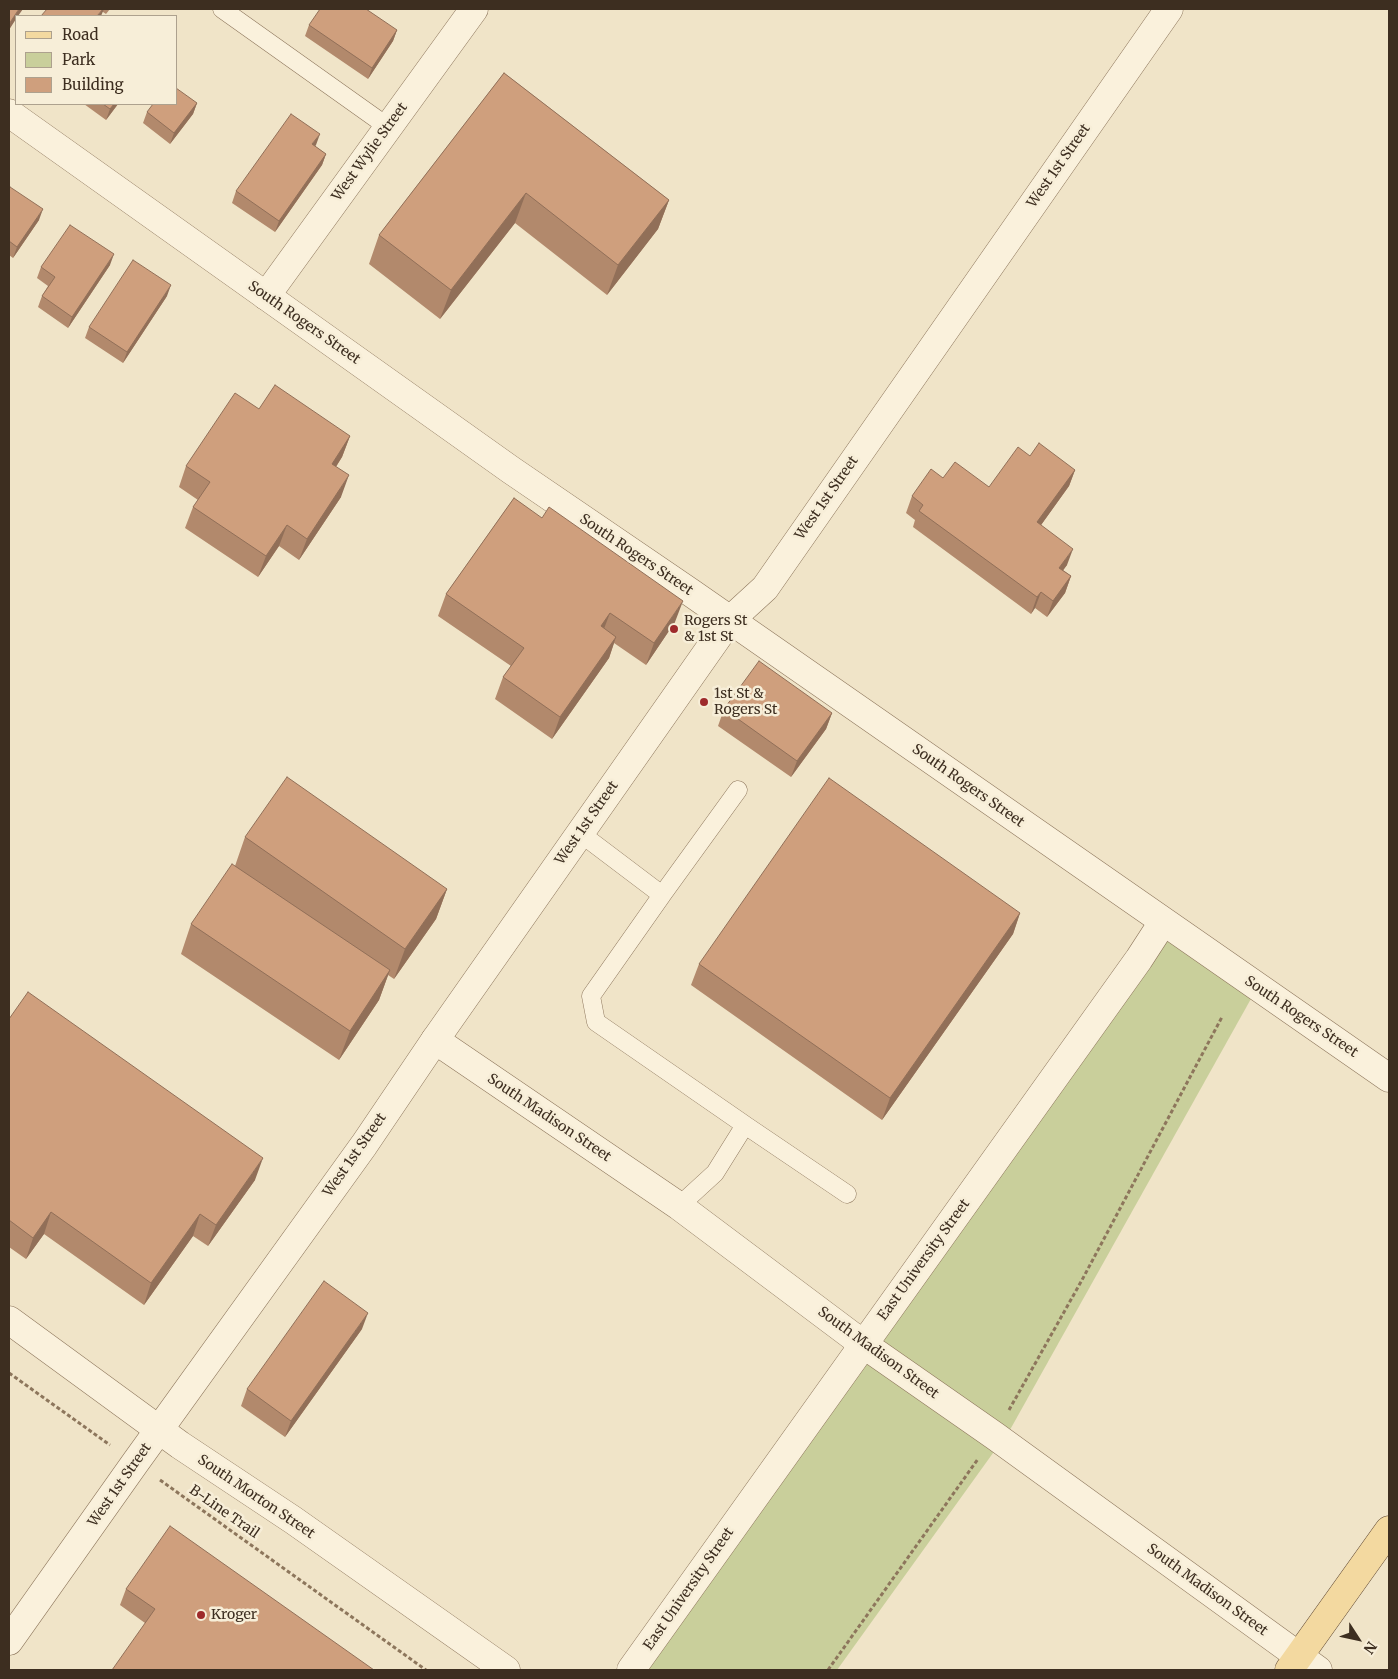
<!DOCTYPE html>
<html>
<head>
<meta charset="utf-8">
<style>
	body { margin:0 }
	#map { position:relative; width:1398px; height:1679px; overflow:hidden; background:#f0e4c8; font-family:Merriweather,serif }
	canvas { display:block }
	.frame { position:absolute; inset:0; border:10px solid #3d2e20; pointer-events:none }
	.legend { position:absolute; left:15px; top:15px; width:162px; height:90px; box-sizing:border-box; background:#f7eed8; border:1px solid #ada18e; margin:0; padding:6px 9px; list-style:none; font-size:15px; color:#3d2e20 }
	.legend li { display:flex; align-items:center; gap:10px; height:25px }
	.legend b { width:25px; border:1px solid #ada18e }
	.north { position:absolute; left:1333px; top:1614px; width:50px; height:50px; -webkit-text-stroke:4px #f7eed8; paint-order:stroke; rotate:125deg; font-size:14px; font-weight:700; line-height:20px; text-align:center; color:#3d2e20 }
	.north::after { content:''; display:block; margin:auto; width:18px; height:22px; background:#3d2e20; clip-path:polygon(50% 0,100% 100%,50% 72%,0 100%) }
</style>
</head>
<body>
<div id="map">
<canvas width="1398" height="1679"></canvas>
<div class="frame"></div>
<ul class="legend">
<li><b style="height:6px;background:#f3d9a0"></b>Road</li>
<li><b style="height:14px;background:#c9cf9b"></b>Park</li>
<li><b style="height:14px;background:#cf9f7d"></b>Building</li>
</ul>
<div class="north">N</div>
</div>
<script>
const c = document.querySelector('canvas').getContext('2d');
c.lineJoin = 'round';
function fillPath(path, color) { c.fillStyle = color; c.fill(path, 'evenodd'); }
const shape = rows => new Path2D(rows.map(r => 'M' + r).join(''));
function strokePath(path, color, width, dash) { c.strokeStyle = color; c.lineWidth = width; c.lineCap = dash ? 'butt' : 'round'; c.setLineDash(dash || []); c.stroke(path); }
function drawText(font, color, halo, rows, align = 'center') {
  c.font = font + ' Merriweather,serif'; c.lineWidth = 5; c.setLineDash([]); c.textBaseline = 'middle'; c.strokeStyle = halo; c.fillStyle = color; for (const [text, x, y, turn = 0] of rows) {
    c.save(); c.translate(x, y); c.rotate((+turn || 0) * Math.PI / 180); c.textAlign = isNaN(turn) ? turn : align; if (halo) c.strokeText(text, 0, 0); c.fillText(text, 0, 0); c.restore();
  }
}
fillPath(shape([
	[1157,930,1252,997,1011,1428,837,1670,632,1670]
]), '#c9cf9b');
const service = shape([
	[222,9,388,127],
	[580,833,662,895,591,996,596,1022,745,1125],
	[662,895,738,790],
	[679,1206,715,1173,745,1125,847,1194]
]);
const minor = shape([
	[266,296,474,9],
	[435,1040,679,1206,863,1344,995,1436,1318,1670],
	[9,1320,180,1445,293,1520,506,1670],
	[631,1670,1139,959,1163,922]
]);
const tertiary = shape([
	[9,113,511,470,690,592,1389,1078],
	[9,1641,135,1463,364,1145,435,1040,729,621,765,588,1169,9]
]);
const primary = shape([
	[1289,1670,1389,1530]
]);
strokePath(service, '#8d765c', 19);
strokePath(minor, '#8d765c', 29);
strokePath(tertiary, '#8d765c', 29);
strokePath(primary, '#5b4430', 29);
strokePath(shape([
	[9,1373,110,1445],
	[1009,1410,1082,1280,1222,1017],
	[160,1480,426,1670],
	[828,1670,978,1459]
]), '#8d765c', 3, [4, 2.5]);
strokePath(service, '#faf1dc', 18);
strokePath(minor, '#faf1dc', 28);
strokePath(tertiary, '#faf1dc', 28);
strokePath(primary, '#f3d9a0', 28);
fillPath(shape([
	[47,9,110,9,106,14,103,12],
	[309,25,397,30,393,41,368,79,305,36],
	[504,73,669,200,658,229,607,295,515,223,440,319,369,264,379,235],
	[197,103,193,114,170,144,143,123,147,112],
	[84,104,118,104,106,120],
	[316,145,315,146,326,154,322,165,275,232,232,203,236,191],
	[9,188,39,220,13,258,9,255],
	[110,265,68,328,38,307,42,296,48,286,37,278,41,267],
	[167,296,123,363,85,338,89,327],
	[259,409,350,436,342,457,336,467,341,497,299,560,279,546,258,577,185,528,193,507,198,500,179,487,186,466],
	[1030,456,1075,470,1069,486,1041,525,1067,565,1063,570,1071,576,1065,593,1047,617,1035,608,1031,614,913,527,915,520,906,513,912,496,943,478,989,487],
	[514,498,675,622,646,665,614,643,609,658,552,739,495,699,503,677,511,666,438,616,446,594],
	[724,709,832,713,826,729,791,777,718,726],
	[245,837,447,889,436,919,394,979,388,975,379,1000,339,1060,181,954,191,924,235,866],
	[1020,913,1013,934,882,1120,691,985,699,964],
	[9,1019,255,1180,208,1246,193,1236,144,1305,44,1234,26,1259,9,1247],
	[362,1329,285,1437,241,1406,247,1389],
	[126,1589,374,1670,145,1623,120,1605]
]), '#b2896c');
fillPath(shape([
	[19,9,23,9,18,16,16,16,16,19,9,30,9,24],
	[103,9,104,9,101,16,97,16],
	[397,30,393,41,368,79,372,68],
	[197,103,193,114,170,144,174,133],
	[114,104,118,104,106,120,110,109],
	[320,134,316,145,308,156,312,144],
	[326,154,322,165,275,232,279,221],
	[526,193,515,223,440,319,451,290],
	[669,200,658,229,607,295,618,265],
	[43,209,39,220,13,258,17,247],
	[114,254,110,265,68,328,72,317],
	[171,285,167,296,123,363,127,352],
	[350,436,342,457,324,485,332,464],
	[1075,470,1069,486,1031,539,1037,522],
	[349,475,341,497,299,560,307,539],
	[287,525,279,546,258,577,266,556],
	[1073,549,1067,565,1053,584,1059,568],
	[1071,576,1065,593,1047,617,1053,601],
	[1041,592,1035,608,1031,614,1037,597],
	[683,601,675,622,646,665,654,643],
	[610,613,602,634,601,626],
	[616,637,609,658,552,739,560,717],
	[832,713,826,729,791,777,797,761],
	[447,889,436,919,394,979,405,949],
	[1020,913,1013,934,882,1120,890,1098],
	[390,970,379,1000,339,1060,350,1031],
	[263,1158,255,1180,208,1246,216,1225],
	[51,1212,44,1234,26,1259,33,1238],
	[200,1214,193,1236,144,1305,151,1283],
	[368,1313,362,1329,285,1437,291,1421]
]), '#916f58');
const building = shape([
	[9,9,19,9,9,24,9,9],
	[47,9,103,9,97,16,41,16,47,9],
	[320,9,366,9,397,30,372,68,309,25,320,9],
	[504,73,669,200,618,265,526,193,451,290,379,235,504,73],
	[176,88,197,103,174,133,147,112,153,104,176,104,176,88],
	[103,104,114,104,110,109,103,104],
	[291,114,320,134,312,144,326,154,279,221,236,191,291,114],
	[10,187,43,209,17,247,9,241,9,188,10,187],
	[70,225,114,254,72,317,42,296,55,277,41,267,70,225],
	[133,260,171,285,127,352,89,327,133,260],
	[275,385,350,436,332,464,349,475,307,539,287,525,266,556,193,507,210,482,186,466,235,393,259,409,275,385],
	[1039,443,1075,470,1037,522,1073,549,1059,568,1071,576,1053,601,1041,592,1037,597,919,511,923,505,912,496,931,469,943,478,955,462,989,487,1018,447,1030,456,1039,443],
	[514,498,542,518,549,507,683,601,654,643,610,613,601,626,616,637,560,717,503,677,524,648,446,594,514,498],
	[759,661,832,713,797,761,724,709,759,661],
	[287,777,447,889,405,949,245,837,287,777],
	[829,778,1020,913,890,1098,699,964,829,778],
	[232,864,390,970,350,1031,191,924,232,864],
	[28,992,263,1158,216,1225,200,1214,151,1283,51,1212,33,1238,9,1220,9,1019,28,992],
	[324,1281,368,1313,291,1421,247,1389,324,1281],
	[170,1526,374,1670,112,1670,155,1609,126,1589,170,1526]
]);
fillPath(building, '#cf9f7d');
strokePath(building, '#916f58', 1);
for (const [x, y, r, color] of [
	[674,629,5,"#9e2a2b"],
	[704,702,5,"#9e2a2b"],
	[201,1615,5,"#9e2a2b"]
]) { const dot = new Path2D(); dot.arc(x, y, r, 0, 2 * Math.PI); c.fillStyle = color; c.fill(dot); strokePath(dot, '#f7eed8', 2); }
drawText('14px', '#3d2e20', '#f7eed8', [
	["West Wylie Street",370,152,-54],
	["West 1st Street",1059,166,-55],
	["South Rogers Street",304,323,35],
	["West 1st Street",827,498,-55],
	["South Rogers Street",636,555,34],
	["South Rogers Street",968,786,35],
	["West 1st Street",587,823,-55],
	["South Rogers Street",1301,1017,34],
	["South Madison Street",549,1118,34],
	["West 1st Street",355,1155,-55],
	["East University Street",924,1260,-54],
	["South Madison Street",878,1353,36],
	["West 1st Street",120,1485,-55],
	["South Morton Street",256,1497,34],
	["B-Line Trail",224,1512,35],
	["East University Street",689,1589,-55],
	["South Madison Street",1207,1590,36]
]);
drawText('14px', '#3d2e20', '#f7eed8', [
	["Rogers St",684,621],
	["& 1st St",684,637],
	["1st St &",714,694],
	["Rogers St",714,710],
	["Kroger",211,1615]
], 'left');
</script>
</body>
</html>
